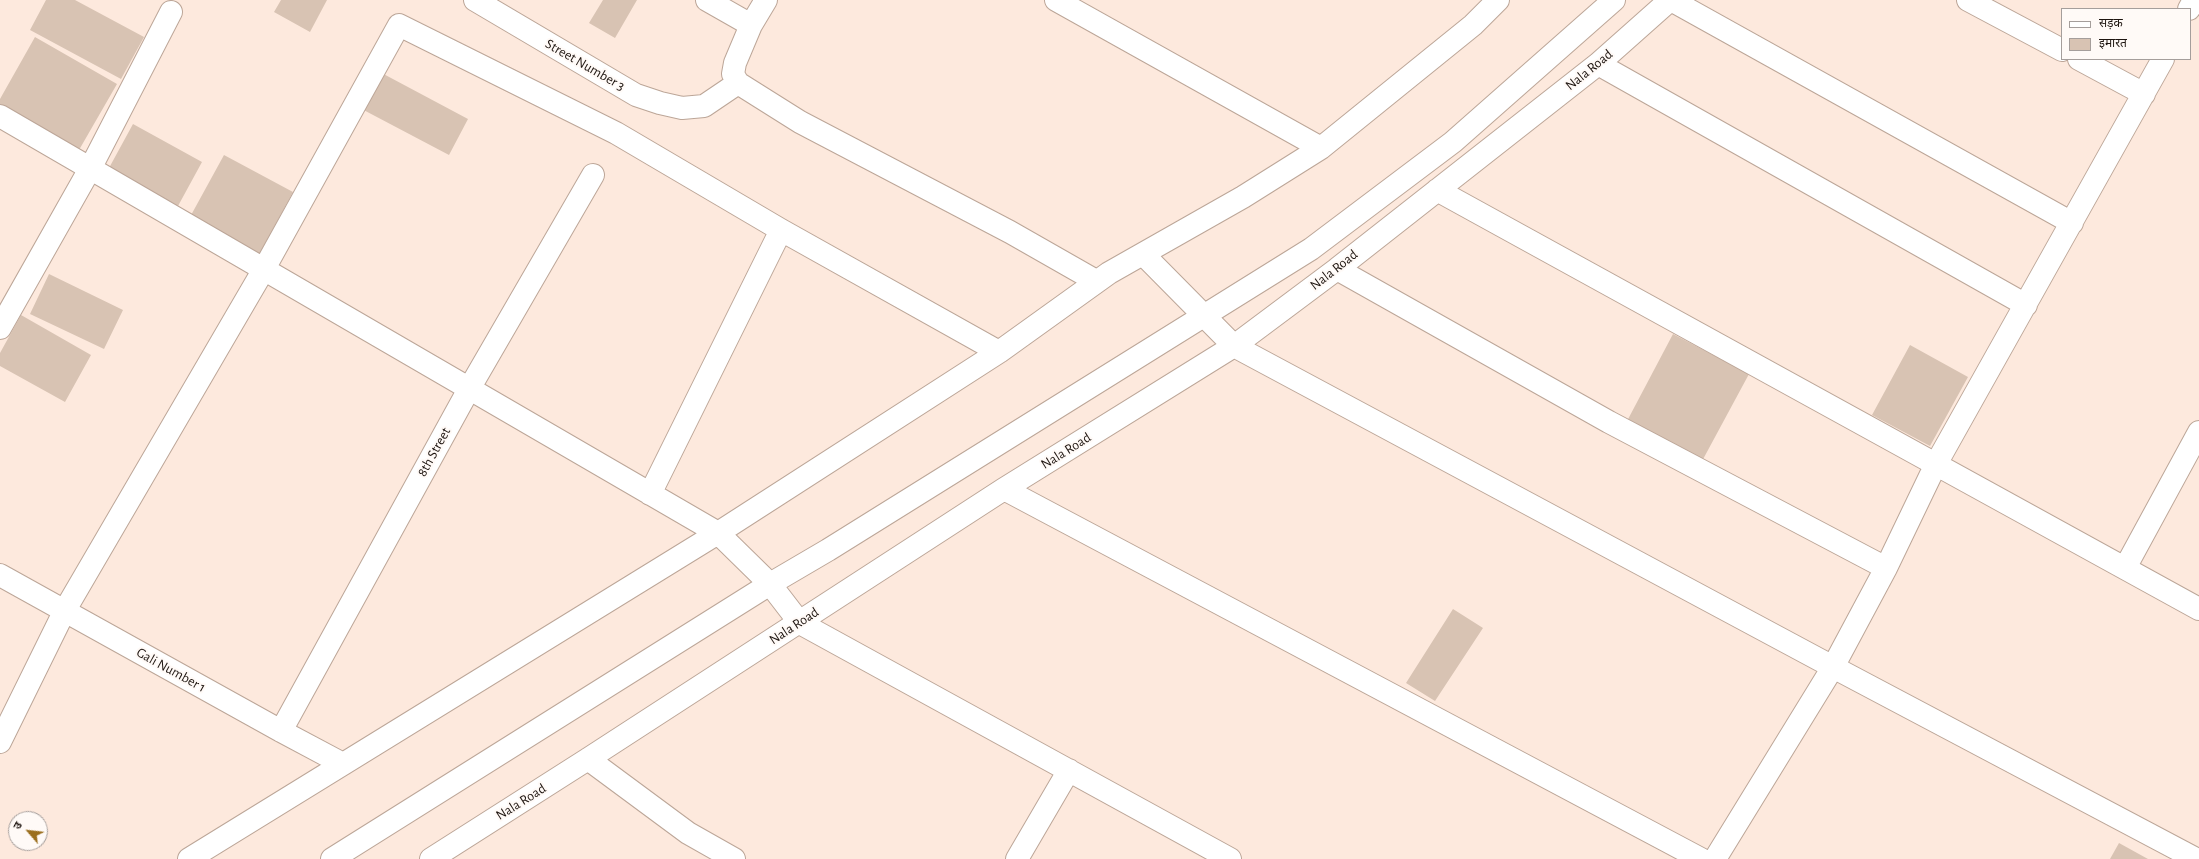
<!DOCTYPE html>
<html>
<head>
<meta charset="utf-8">
<style>
	body { margin:0 }
	#map { position:relative; width:2199px; height:859px; overflow:hidden; background:#fde9dd; font-family:"Alegreya Sans","Noto Sans Devanagari",sans-serif }
	canvas { display:block }
	.legend { position:absolute; left:2061px; top:8px; width:130px; height:52px; box-sizing:border-box; background:#fffaf7; border:1px solid #a59e9b; margin:0; padding:5px 7px; list-style:none; font-size:12px; color:#1e1510 }
	.legend li { display:flex; align-items:center; gap:8px; height:20px }
	.legend b { width:20px; border:1px solid #a59e9b }
	.north { position:absolute; left:8px; top:811px; width:40px; height:40px; box-sizing:border-box; background:#fffaf7; border:1px solid #a59e9b; border-radius:50%; rotate:298deg; font-size:11px; font-weight:700; line-height:16px; text-align:center; color:#1e1510 }
	.north::after { content:''; display:block; margin:auto; width:14px; height:18px; background:#9b6f1e; clip-path:polygon(50% 0,100% 100%,50% 72%,0 100%) }
</style>
</head>
<body>
<div id="map">
<canvas width="2199" height="859"></canvas>
<ul class="legend">
<li><b style="height:5px;background:#fff"></b>सड़क</li>
<li><b style="height:11px;background:#d8c3b3"></b>इमारत</li>
</ul>
<div class="north">उ</div>
</div>
<script>
const c = document.querySelector('canvas').getContext('2d');
c.lineJoin = 'round';
function fillPath(path, color) { c.fillStyle = color; c.fill(path, 'evenodd'); }
const shape = rows => new Path2D(rows.map(r => 'M' + r).join(''));
function strokePath(path, color, width, dash) { c.strokeStyle = color; c.lineWidth = width; c.lineCap = dash ? 'butt' : 'round'; c.setLineDash(dash || []); c.stroke(path); }
function drawText(font, color, halo, rows, align = 'center') {
  c.font = font + ' "Alegreya Sans",sans-serif'; c.lineWidth = 4; c.setLineDash([]); c.textBaseline = 'middle'; c.strokeStyle = halo; c.fillStyle = color; for (const [text, x, y, turn = 0] of rows) {
    c.save(); c.translate(x, y); c.rotate((+turn || 0) * Math.PI / 180); c.textAlign = isNaN(turn) ? turn : align; if (halo) c.strokeText(text, 0, 0); c.fillText(text, 0, 0); c.restore();
  }
}
fillPath(shape([
	[46,0,75,0,144,37,121,79,30,30],
	[281,0,327,0,310,32,274,12],
	[603,0,637,0,615,38,589,23],
	[35,37,117,84,79,150,0,104,0,99],
	[376,70,468,119,449,155,356,106],
	[133,124,202,162,178,206,109,168],
	[224,155,293,192,259,255,190,217],
	[49,274,123,310,104,349,30,314],
	[21,315,91,355,65,402,0,366,0,353],
	[1673,334,1749,374,1701,463,1626,423],
	[1910,345,1968,377,1930,446,1872,415],
	[1453,609,1483,628,1435,701,1406,683],
	[2119,843,2148,859,2110,859]
]), '#d8c3b3');
const street = shape([
	[475,0,636,95,660,103,682,108,704,106,738,83],
	[707,0,751,25],
	[766,0,751,25,735,63,733,74,738,83,800,122,1010,232,1096,281],
	[1056,0,1321,148],
	[1671,0,2072,223],
	[1968,0,2062,50],
	[2189,9,2194,0],
	[2079,59,2144,94],
	[1598,64,2026,305],
	[0,116,718,533,770,584,800,623,1230,859],
	[1437,190,2199,609],
	[1143,254,1234,346,1833,667,2196,859],
	[1337,269,1609,422,1886,568],
	[0,328,91,167,171,12],
	[1004,489,1701,859],
	[650,494,781,230],
	[2125,568,2199,432],
	[0,575,281,731,343,764],
	[281,731,469,389,593,175],
	[0,742,65,610,264,269,399,25,616,133,781,230,999,352],
	[588,759,688,833,734,859],
	[189,859,718,533,999,352,1109,273,1243,197,1321,148,1473,25,1498,0],
	[431,859,588,759,1004,489,1234,346,1337,269,1598,64,1670,0],
	[1017,859,1069,770],
	[1715,859,1833,667,1886,568,1936,464,2163,59]
]);
const secondary = shape([
	[332,859,770,584,828,550,1311,249,1453,142,1614,0]
]);
strokePath(street, '#bca698', 24);
strokePath(secondary, '#bca698', 24);
strokePath(street, '#fff', 22);
strokePath(secondary, '#fff', 22);
drawText('14px', '#1e1510', '#fffaf7', [
	["Street Number 3",585,65,30],
	["Nala Road",1589,70,-39],
	["Nala Road",1334,270,-38],
	["Nala Road",1066,451,-32],
	["8th Street",434,452,-61],
	["Nala Road",794,626,-33],
	["Gali Number 1",171,670,29],
	["Nala Road",521,802,-32]
]);
</script>
</body>
</html>
